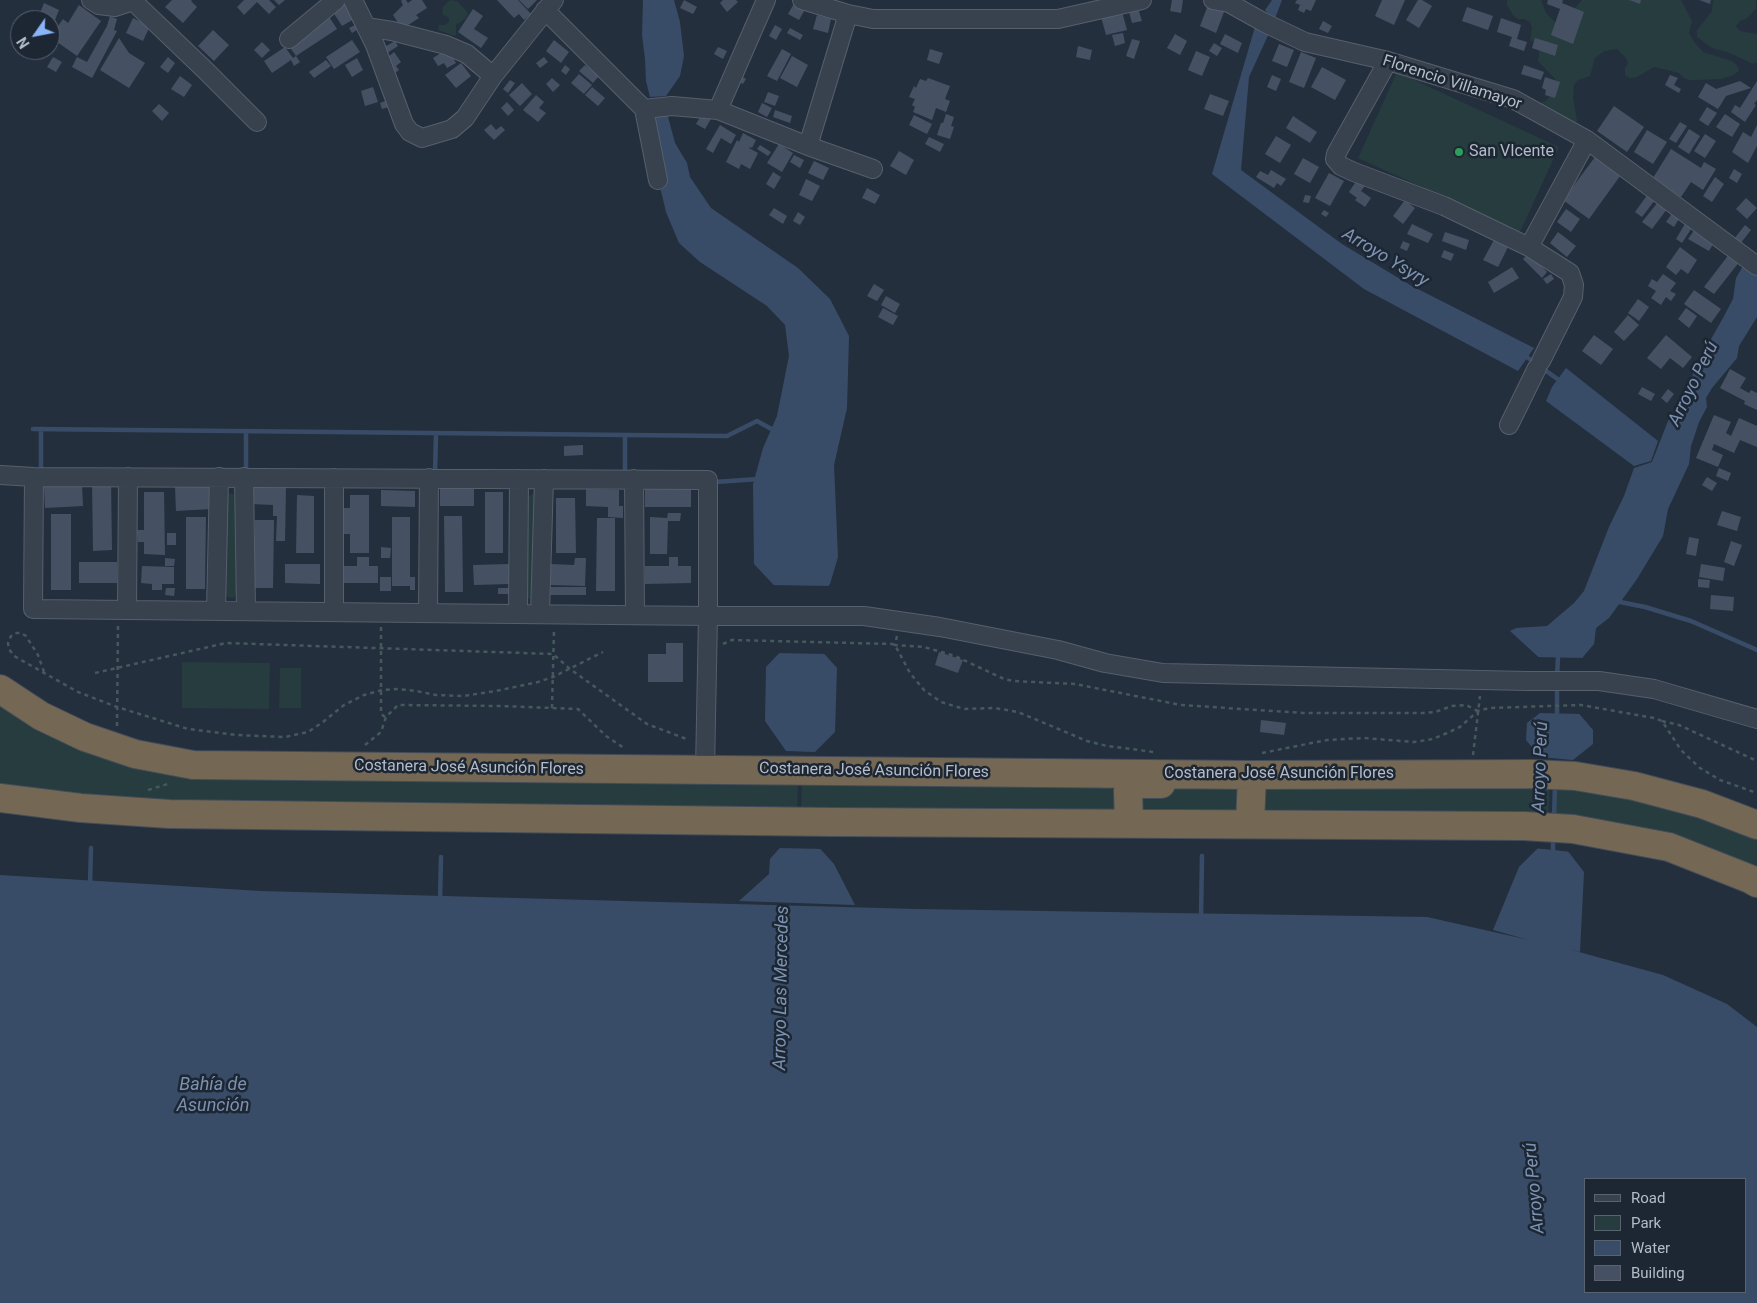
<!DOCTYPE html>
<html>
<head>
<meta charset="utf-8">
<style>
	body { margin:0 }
	#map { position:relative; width:1757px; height:1303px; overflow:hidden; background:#242f3e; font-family:Roboto,sans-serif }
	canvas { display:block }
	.legend { position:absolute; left:1584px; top:1178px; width:162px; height:115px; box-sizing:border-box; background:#1d2633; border:1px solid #59626f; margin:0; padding:6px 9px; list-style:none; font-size:15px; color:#b4bcc9 }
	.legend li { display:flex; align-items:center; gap:10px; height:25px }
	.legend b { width:25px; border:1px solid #59626f }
	.north { position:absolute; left:10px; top:10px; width:50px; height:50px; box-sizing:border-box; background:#1d2633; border:1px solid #59626f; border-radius:50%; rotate:237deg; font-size:14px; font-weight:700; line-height:20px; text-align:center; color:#b4bcc9 }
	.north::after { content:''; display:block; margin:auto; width:18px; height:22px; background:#8ab4f8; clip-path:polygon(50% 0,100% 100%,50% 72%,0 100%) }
</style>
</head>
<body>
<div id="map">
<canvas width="1757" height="1303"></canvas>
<ul class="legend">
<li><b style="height:6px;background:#38414e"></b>Road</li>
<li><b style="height:14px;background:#263c3f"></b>Park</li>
<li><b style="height:14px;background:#394c67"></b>Water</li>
<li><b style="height:14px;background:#455162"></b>Building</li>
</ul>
<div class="north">N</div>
</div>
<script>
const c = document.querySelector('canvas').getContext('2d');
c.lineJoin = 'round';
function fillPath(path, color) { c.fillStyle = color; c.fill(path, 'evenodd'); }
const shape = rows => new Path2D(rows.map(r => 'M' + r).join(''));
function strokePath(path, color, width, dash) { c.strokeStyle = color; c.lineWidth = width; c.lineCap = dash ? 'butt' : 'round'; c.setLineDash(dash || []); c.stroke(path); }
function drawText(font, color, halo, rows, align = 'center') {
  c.font = font + ' Roboto,sans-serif'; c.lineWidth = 5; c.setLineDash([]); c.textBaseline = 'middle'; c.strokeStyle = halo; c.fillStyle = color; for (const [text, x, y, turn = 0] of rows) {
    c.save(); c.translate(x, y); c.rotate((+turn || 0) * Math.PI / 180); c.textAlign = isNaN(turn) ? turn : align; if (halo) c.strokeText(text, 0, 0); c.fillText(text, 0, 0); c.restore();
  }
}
fillPath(shape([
	[450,0,457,1,468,13,466,18,456,25,456,35,455,36,438,30,439,25,445,25,449,22,449,18,442,14,443,7],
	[1507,0,1541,0,1546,13,1559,26,1582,0,1681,0,1692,21,1689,33,1695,43,1703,52,1732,61,1737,65,1739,71,1734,75,1721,79,1696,80,1690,80,1684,78,1679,73,1654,67,1637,77,1630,78,1625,75,1625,68,1628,63,1626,58,1617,49,1604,51,1595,58,1590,76,1578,80,1574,85,1573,97,1577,121,1572,125,1540,109,1539,103,1546,101,1553,92,1555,79,1538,61,1540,48,1536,43,1530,40,1532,28,1530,22,1524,19,1518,19,1513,15,1507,5],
	[1713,0,1756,0,1756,9,1746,19,1740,21,1736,26,1740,31,1757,34,1757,62,1753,64,1730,53,1712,48,1697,37,1697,30,1712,11],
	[1397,72,1559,147,1520,232,1358,158],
	[230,493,237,496,237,593,233,598,228,597,226,594,226,498],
	[533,494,535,495,533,598,529,599,526,597,527,497],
	[182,662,270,663,269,709,182,708],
	[280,668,301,668,301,708,279,708],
	[0,701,103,754,798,780,797,813,200,806,0,791],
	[802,780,1111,784,1116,788,1116,814,801,814],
	[1183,786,1241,788,1237,812,1140,812,1140,793,1170,790],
	[1550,786,1548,819,1265,814,1266,788],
	[1556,786,1602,792,1680,810,1757,840,1757,874,1553,820]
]), '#263c3f');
fillPath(shape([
	[643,0,674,0,680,22,684,56,680,76,666,96,650,97,646,81,645,59,642,35],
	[1272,0,1282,0,1274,21,1265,10],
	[1257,20,1270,31,1249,77,1241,170,1342,244,1410,285,1534,348,1518,371,1364,289,1212,174],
	[667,113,675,143,687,163,690,177,711,208,798,268,830,299,849,336,847,408,834,465,838,557,830,584,817,598,785,597,754,564,753,484,763,448,777,416,789,356,785,325,767,306,700,262,679,243,666,212,660,187,649,115],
	[1743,266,1757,276,1757,317,1739,346,1737,358,1712,388,1706,398,1707,407,1699,422,1691,446,1689,464,1668,509,1663,536,1637,579,1609,618,1596,628,1594,644,1578,663,1545,663,1510,631,1516,628,1547,626,1574,603,1584,591,1609,527,1624,496,1634,468,1652,462,1668,421,1679,402,1689,392,1694,369,1723,318,1733,299,1736,278],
	[1566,368,1658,441,1651,461,1634,466,1546,401,1552,387],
	[786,646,819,648,837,668,835,732,815,752,786,751,765,721,766,667],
	[1544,710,1576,710,1593,730,1593,744,1573,760,1540,757,1526,740,1527,723],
	[785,842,814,842,834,864,855,905,739,901,769,874,770,859],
	[1538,848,1567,850,1584,872,1580,952,1568,949,1663,975,1727,1004,1757,1027,1757,1303,0,1303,0,875,261,891,916,909,1427,917,1529,940,1493,930,1519,867],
	[1586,1179,1746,1179,1746,1292,1586,1292]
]), '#394c67');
fillPath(shape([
	[769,585,831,586,817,601,784,600],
	[784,644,820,646,827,654,776,653],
	[1534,657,1585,658,1578,665,1545,665],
	[1576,707,1583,714,1537,713,1544,708],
	[785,839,815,840,824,849,776,848],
	[1538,846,1568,847,1572,852,1534,848]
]), '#242f3e');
strokePath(shape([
	[1524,355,1563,383],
	[33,429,727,436,757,421,775,431],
	[246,432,246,471],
	[41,470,41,429],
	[435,472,436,434],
	[625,473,625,435],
	[715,482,759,479],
	[1615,601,1645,607,1691,621,1757,650],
	[1557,677,1558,657],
	[1557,715,1557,685],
	[1554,820,1555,785],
	[1553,855,1553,837],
	[90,884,91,848],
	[440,900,441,857],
	[1201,918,1202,856]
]), '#394c67', 4.5);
fillPath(shape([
	[172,0,192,0,191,1,197,7,183,23,165,7],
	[244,0,269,0,276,7,269,14,257,2,244,15,237,7],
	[274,0,285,0,279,5],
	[346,0,356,18,342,26,331,9],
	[402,0,406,0,408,3,412,0,422,0,427,8,416,15,419,18,402,29,393,15,403,5,401,1],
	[497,0,518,0,531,14,524,20,519,14,514,18],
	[519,0,537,0,528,9],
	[684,0,697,7,693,14,680,8],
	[723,0,736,0,738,2,727,12,720,3],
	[796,0,807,6,799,20,788,14],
	[1172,0,1183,0,1181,13,1170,11],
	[1297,0,1316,0,1311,11,1306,9,1304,13,1298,10,1300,5,1295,3],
	[1382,0,1405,0,1394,25,1375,16],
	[1418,0,1422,0,1432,6,1419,28,1406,20],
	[1548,0,1563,0,1562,3,1584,12,1573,44,1551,35,1560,9,1547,4],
	[1629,0,1641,0,1640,4],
	[1699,0,1711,0,1710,4],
	[44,3,59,10,55,20,40,13],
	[79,5,101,21,77,56,50,37,63,19,68,23],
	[1137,5,1142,21,1132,23,1128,8],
	[1208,5,1224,12,1216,33,1200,26],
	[1467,7,1493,16,1488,30,1462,21],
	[1121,8,1127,30,1106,35,1100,13],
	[473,9,483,16,474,29,488,38,481,48,458,32],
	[328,15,337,29,296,56,286,42],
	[817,15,831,19,828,33,813,29],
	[110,16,117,19,114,30,117,31,92,78,72,67,77,57,87,62,107,26],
	[133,18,150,26,143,41,126,33],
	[1501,18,1521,25,1517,39,1527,42,1524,51,1509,46,1512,37,1497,32],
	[1323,21,1332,26,1328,33,1319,29],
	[357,24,360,28,352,33,349,28],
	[775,25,782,29,776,40,769,36],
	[790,28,803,35,800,40,787,33],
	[213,30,229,45,214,61,198,46],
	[1123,33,1125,43,1115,46,1112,35],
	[1175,34,1187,41,1180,55,1167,48],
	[1225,34,1242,43,1238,53,1220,44],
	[119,38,129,53,145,63,129,88,100,70],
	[1535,38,1558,45,1555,56,1532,48],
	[1132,39,1140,41,1134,59,1126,56],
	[352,40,360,52,334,69,326,57],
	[554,40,569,52,561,63,546,51],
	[395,41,398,46,384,55,381,49],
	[262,42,270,50,262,58,254,50],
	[1214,43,1222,48,1217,56,1209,51],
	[1279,44,1294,50,1287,67,1272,61],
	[1078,46,1092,50,1090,60,1076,57],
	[285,47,293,58,296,56,300,62,294,66,291,60,272,73,264,61],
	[718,47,727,51,723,59,714,54],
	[447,49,456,63,447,68,444,63,438,66,433,58],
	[782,49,791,54,777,81,767,76],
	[930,49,943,53,939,64,927,60],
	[1196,51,1210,57,1202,76,1188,70],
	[394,52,401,62,396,66,399,70,395,73,387,58],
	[1301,52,1316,58,1304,88,1289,82],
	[792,56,808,65,797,87,780,78],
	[53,57,62,62,56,72,47,67],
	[168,57,175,63,168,73,160,67],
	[544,57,548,62,540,68,536,63],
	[357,58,363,70,352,77,345,65],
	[326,60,331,66,314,78,309,72],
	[461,63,471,76,456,88,445,75],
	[565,65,570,69,566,75,561,71],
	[585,65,599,76,593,83,579,71],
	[1524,65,1544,72,1541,80,1521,74],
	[1322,67,1346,80,1335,100,1311,87],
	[579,74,592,85,584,94,571,83],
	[738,74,746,79,743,84,734,79],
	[1272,75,1281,79,1276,91,1267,87],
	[1670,75,1678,78,1674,85,1681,89,1679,93,1665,85],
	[180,76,192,85,184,97,171,89],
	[1545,77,1560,82,1555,98,1545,95,1546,90,1542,88],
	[552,78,560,85,553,92,546,84],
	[928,78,950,86,945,99,950,101,946,112,936,108,932,120,913,112,915,107,912,105,915,99,909,97,914,86,916,88,920,79,926,81],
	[510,80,515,83,508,93,503,89],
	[1740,81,1751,88,1726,96,1718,109,1698,97,1706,83,1716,89],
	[1757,81,1757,100,1754,104,1756,105,1745,122,1731,112,1735,105,1740,108],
	[522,83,532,94,520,106,509,95],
	[373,87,378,102,365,106,361,91],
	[592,87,605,98,598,106,585,95],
	[768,92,779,96,775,106,764,102],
	[1210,94,1229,101,1223,116,1204,109],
	[536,95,544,102,539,108,546,113,538,122,523,110],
	[388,100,389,107,382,109,380,103],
	[507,102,514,110,508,116,501,108],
	[762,103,772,108,767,117,758,112],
	[159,104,169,113,162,121,152,111],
	[1614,106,1644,127,1627,152,1597,131],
	[1707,107,1717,113,1708,126,1699,120],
	[775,110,792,116,790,123,773,117],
	[703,112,712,117,705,129,696,124],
	[946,114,954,117,951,126,954,127,950,139,937,135,941,123,943,123],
	[1725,114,1740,124,1732,137,1716,127],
	[914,115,932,124,927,134,909,125],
	[1293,116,1317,132,1310,143,1286,128],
	[1680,122,1687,126,1676,143,1669,139],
	[491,124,496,130,501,126,505,130,494,140,484,130],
	[720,125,736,135,731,144,721,138,713,153,706,149],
	[1757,125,1757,146,1748,163,1732,152,1743,132,1751,137],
	[1689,129,1700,136,1689,154,1678,147],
	[1647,130,1667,142,1653,164,1634,152],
	[743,133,756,140,752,148,750,147,749,148,758,153,750,169,741,164,739,169,726,162,737,140,739,142],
	[1705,134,1716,141,1705,158,1694,151],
	[1276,136,1291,145,1280,163,1265,154],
	[929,137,944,144,940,152,925,144],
	[779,144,793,153,782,172,767,163],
	[760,145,771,152,768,156,757,149],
	[1671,149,1701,168,1704,162,1716,169,1703,190,1691,182,1681,197,1653,178],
	[899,151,914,160,906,175,890,166],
	[1598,153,1623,172,1589,219,1563,200],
	[794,155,804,160,800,168,790,162],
	[1303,158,1319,167,1310,183,1294,174],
	[814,161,829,168,823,180,808,173],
	[1734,169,1742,174,1737,183,1729,178],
	[1271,170,1286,179,1281,186,1277,183,1274,188,1256,177,1260,171,1268,175],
	[773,172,781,177,774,189,766,184],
	[1329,173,1344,181,1330,206,1315,198],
	[1715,177,1724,184,1712,202,1703,196],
	[806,179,820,186,812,201,799,195],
	[1357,180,1365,186,1361,191,1371,198,1365,207,1355,200,1357,198,1349,192],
	[867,188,880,195,875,204,862,198],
	[1648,194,1655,200,1642,217,1635,212],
	[1305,195,1311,196,1309,203,1303,202],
	[1746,198,1757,208,1747,219,1736,209],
	[1405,200,1415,208,1403,224,1393,216],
	[1658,202,1667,209,1652,229,1642,222],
	[774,208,787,216,783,224,769,215],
	[1566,209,1580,219,1571,232,1557,222],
	[1324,210,1329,213,1326,217,1321,214],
	[798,212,805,217,800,225,793,221],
	[1673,212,1680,217,1674,227,1666,222],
	[1686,222,1693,226,1682,243,1676,239],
	[1412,224,1433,234,1428,243,1407,234],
	[1745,225,1751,230,1740,244,1734,239],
	[1695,229,1715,241,1709,251,1688,239],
	[1445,232,1469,240,1466,250,1442,241],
	[1558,232,1576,246,1567,257,1550,243],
	[1495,238,1509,245,1498,267,1483,260],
	[1403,241,1410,244,1407,251,1400,248],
	[1680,247,1697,260,1688,274,1681,269,1676,275,1666,267],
	[1444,250,1454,254,1451,261,1441,257],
	[1529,253,1547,272,1542,278,1523,259],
	[1730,253,1740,261,1714,294,1704,287],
	[1512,267,1519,278,1494,293,1488,282],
	[1551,274,1554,279,1547,284,1543,279],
	[1663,274,1676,283,1670,291,1676,294,1671,301,1666,297,1661,305,1651,298,1656,291,1648,286,1652,279,1657,282],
	[874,284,884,290,877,301,867,296],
	[1694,290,1721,309,1711,323,1684,304],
	[886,296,900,304,895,313,881,305],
	[1638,299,1649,307,1639,321,1628,313],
	[883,308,898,316,893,325,878,317],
	[1686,308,1697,316,1689,328,1678,319],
	[1628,315,1639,325,1624,341,1614,332],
	[1594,335,1613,349,1601,365,1582,351],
	[1666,335,1692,357,1683,368,1670,358,1661,369,1647,358],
	[1730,369,1746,378,1740,388,1749,393,1751,390,1757,393,1757,410,1744,404,1745,401,1720,388],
	[1642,387,1655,394,1651,401,1638,394],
	[1668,389,1674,394,1667,403,1661,398],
	[1714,415,1731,422,1726,433,1731,436,1739,418,1757,426,1757,447,1740,440,1734,453,1714,444,1712,450,1723,455,1718,467,1696,458],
	[583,445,583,455,564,456,564,446],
	[1719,468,1731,473,1728,481,1716,476],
	[1707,477,1717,483,1712,491,1702,485],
	[92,480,111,480,112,550,93,551],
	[82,484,83,506,45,508,44,485],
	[211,486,212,509,176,511,175,487],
	[251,486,286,487,285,541,276,541,277,516,273,516,273,505,251,504],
	[440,488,474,488,474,506,440,506],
	[645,488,691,489,691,507,645,507],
	[586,489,619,490,619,506,623,506,623,518,608,517,608,507,586,506],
	[381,490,415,491,415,507,381,506],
	[144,492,164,492,165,555,144,554,144,542,138,542,137,530,144,530],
	[485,492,503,492,503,553,485,553],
	[297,495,314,496,314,553,296,553],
	[350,495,369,495,369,553,350,553,350,534,344,534,344,508,350,508],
	[556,498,575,498,576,553,556,553],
	[1722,511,1741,517,1737,531,1717,525],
	[668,513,681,513,680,521,668,521,667,554,650,554,650,517,667,518],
	[51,514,71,514,71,590,51,590],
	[444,516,462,516,463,592,445,592],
	[186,517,206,517,205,589,186,589],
	[392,517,410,517,410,577,415,577,415,590,410,590,410,586,392,586],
	[597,518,615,518,615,591,596,591],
	[255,520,274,520,273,588,254,588],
	[167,533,176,533,176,545,167,545],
	[1689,537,1699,539,1696,556,1686,554],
	[1731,541,1742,545,1734,566,1724,562],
	[381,547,391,548,390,558,381,558],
	[357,557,369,557,369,566,378,566,378,583,344,583,344,566,357,566],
	[669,557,678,557,678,566,691,566,691,583,645,584,645,566,669,566],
	[165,558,175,559,174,566,165,566],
	[575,558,586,558,585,586,550,585,551,564,574,565],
	[79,562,117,562,117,583,79,583],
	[285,564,320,564,320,584,285,583],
	[509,564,509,584,474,585,473,565],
	[1701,564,1725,568,1723,581,1699,577],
	[142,566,174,567,174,584,162,584,162,590,152,590,152,584,141,583],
	[380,577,391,577,391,591,380,591],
	[1698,579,1710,580,1709,588,1698,587],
	[551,587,586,587,586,595,550,595],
	[166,588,175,588,174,596,165,595],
	[498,588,510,588,510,594,498,594],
	[1711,595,1734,597,1733,611,1710,609],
	[666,643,683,643,683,682,648,682,648,654,666,654],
	[939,652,963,660,958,673,935,665],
	[1261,720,1286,723,1284,735,1260,732]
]), '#455162');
const street = shape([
	[91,0,99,5,115,7,136,0],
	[353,0,375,45,404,124,410,132,422,138,452,129,465,118,493,76,554,0],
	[802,0,848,14,873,19,1058,19,1142,0],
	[1213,0,1229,3,1263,22,1305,42,1388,61,1513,99,1587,140,1757,266],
	[134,2,205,70,257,122],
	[545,10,644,109,658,180],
	[366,27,392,31,446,45,467,54,493,76],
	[289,39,336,0],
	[1388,61,1336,154,1335,159,1341,166,1354,172,1444,206,1529,247,1570,273,1574,285,1573,297,1541,361],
	[644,109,672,106,718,110,808,146,873,169],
	[718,110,766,0],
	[808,146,848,14],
	[1529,247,1587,140],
	[1509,425,1537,368],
	[0,475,34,477,708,480,708,616,705,770],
	[34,477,33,609,708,616,864,616,940,627,1058,650,1105,663,1163,673,1527,681,1599,681,1654,689,1757,719],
	[244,477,246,611],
	[634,479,635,615],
	[127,610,128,477],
	[216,611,219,477],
	[334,612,334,478],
	[428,613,429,478],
	[518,614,519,479],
	[540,614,544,479]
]);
const highway = shape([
	[0,689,41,716,85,737,135,754,193,765,1252,775,1531,774,1575,776,1634,786,1702,804,1757,825],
	[0,798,81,808,169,814,832,822,1524,826,1573,829,1669,847,1750,879,1757,883],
	[1129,823,1128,790,1137,784,1161,784],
	[1250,824,1252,775]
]);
strokePath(street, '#565f6c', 20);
strokePath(highway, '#434c59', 30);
strokePath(shape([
	[381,627,381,714,385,717],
	[897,636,895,645,924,647,955,656,1004,679,1013,681,1075,684,1181,705,1303,713,1424,713,1435,712,1452,706,1466,705,1478,711],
	[723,644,732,640,892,644,895,645,910,673,924,690,941,702,964,709,995,708,1018,712,1087,741,1107,746,1154,752],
	[44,672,38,655,26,636,21,633,15,633,11,636,8,643,9,649,14,656,78,692,117,707,188,729,237,735,285,737,308,732,323,722,344,705,364,695,382,690,398,689,416,691,436,695,463,696,496,691,538,682,553,677,603,652],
	[95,673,226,643,553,654,570,669,647,724,689,740],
	[552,708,554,630],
	[1662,721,1679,725,1757,761],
	[117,726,118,624],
	[365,745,381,732,386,717,398,705,501,706,578,709,606,736,624,748],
	[1262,753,1327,740,1364,738,1414,742,1433,739,1447,733,1460,727,1478,711,1489,708,1581,705,1654,718,1662,721,1681,750,1700,768,1720,780,1757,793],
	[1473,755,1480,696],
	[148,790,171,783]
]), '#44595c', 2.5, [4, 4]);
strokePath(street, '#38414e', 18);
strokePath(highway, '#746855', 28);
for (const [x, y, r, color] of [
	[1459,152,5,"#2e9e5b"]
]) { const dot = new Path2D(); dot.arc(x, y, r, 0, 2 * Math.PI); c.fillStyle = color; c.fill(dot); strokePath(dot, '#1d2633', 2); }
drawText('16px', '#b4bcc9', '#1d2633', [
	["Florencio Villamayor",1452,83,18],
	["Costanera José Asunción Flores",469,768,1],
	["Costanera José Asunción Flores",874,771,1],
	["Costanera José Asunción Flores",1279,774]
]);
drawText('16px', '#b4bcc9', '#1d2633', [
	["San VIcente",1469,152]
], 'left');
drawText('italic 18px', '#7c92b1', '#1d2633', [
	["Arroyo Ysyry",1385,258,31],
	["Arroyo Perú",1694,384,-64],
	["Arroyo Perú",1541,767,-88],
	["Arroyo Las Mercedes",782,988,-89],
	["Bahía de",213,1085],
	["Asunción",213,1106],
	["Arroyo Perú",1535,1188,-95]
]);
</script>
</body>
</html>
